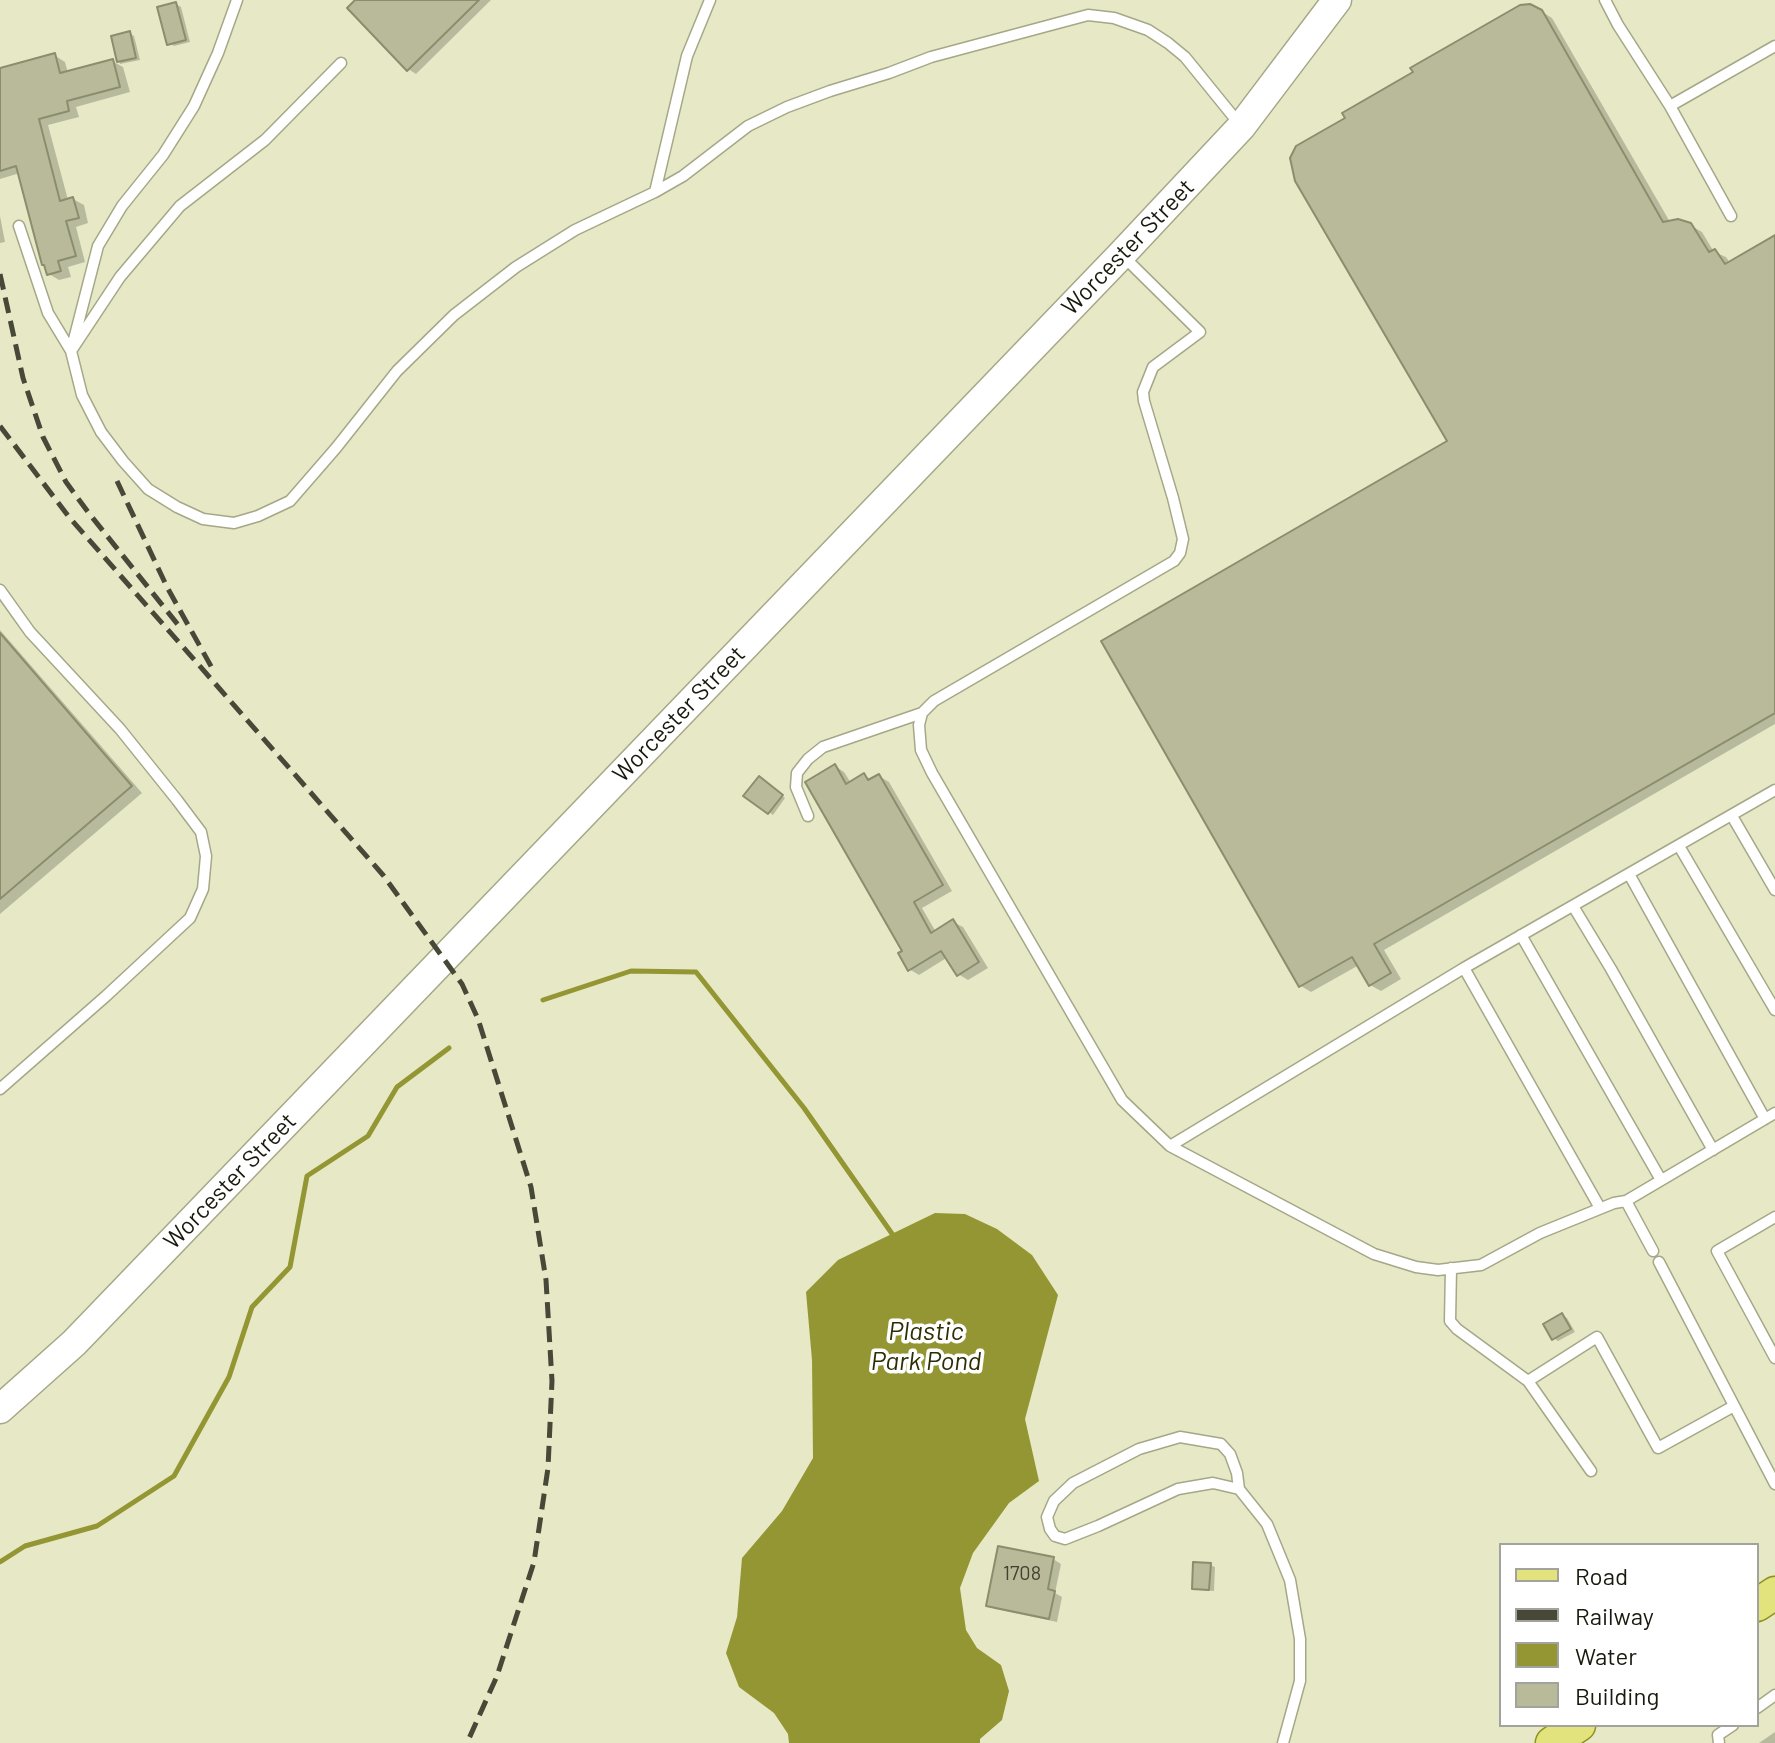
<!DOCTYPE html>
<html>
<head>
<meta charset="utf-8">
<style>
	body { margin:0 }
	#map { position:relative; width:1775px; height:1743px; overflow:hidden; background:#e7e9c6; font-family:Barlow,sans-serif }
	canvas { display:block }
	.legend { position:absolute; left:1499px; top:1543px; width:260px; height:184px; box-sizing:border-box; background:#fff; border:2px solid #a3a39e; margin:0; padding:10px 14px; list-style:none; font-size:24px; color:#19190d }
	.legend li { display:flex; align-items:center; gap:16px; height:40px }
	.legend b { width:40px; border:2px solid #a3a39e }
</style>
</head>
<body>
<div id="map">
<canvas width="1775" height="1743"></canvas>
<ul class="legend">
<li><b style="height:10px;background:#e2e37d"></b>Road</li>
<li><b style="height:10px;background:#474837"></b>Railway</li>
<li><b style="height:22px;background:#949634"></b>Water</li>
<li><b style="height:22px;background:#b8ba99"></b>Building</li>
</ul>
</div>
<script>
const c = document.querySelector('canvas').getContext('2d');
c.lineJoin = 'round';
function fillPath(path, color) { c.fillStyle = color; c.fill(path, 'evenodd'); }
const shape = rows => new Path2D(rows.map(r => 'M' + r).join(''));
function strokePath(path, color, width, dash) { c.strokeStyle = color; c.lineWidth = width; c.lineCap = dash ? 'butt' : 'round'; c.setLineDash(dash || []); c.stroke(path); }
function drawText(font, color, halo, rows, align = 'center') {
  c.font = font + ' Barlow,sans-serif'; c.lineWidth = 7; c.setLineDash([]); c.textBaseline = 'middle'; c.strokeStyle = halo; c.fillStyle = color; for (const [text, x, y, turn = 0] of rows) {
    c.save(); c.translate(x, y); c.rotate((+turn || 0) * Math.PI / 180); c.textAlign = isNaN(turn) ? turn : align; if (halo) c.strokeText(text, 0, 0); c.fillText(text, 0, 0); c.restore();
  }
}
fillPath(shape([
	[935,1213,965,1214,997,1229,1032,1255,1058,1295,1025,1419,1039,1481,1009,1503,973,1553,960,1588,966,1630,977,1648,1001,1665,1009,1691,1002,1720,980,1739,980,1743,789,1743,788,1734,774,1713,739,1687,726,1653,737,1617,742,1558,782,1511,813,1458,812,1360,806,1292,838,1260]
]), '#949634');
fillPath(shape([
	[358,0,491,0,416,74,408,69],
	[176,4,181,7,190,42,174,46,169,43],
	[1534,7,1552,18,1670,222,1690,225,1702,232,1714,252,1726,257,1730,263,1775,237,1775,724,1384,950,1401,979,1381,991,1370,985,1359,965,1311,992,1301,986,1450,441],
	[129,33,134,36,140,60,120,64,113,37],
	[54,55,65,62,68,73,112,61,123,67,130,92,76,107,79,117,48,125,68,200,73,199,84,205,88,223,76,227,85,262,68,267,71,277,59,280,49,274,20,173,0,179,0,70],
	[0,216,5,242,0,243],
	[0,630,142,793,0,914],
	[835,766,844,772,851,783,864,775,872,780,879,776,889,782,952,891,922,908,936,932,953,922,963,927,988,968,968,980,958,974,948,957,919,975,909,969,904,951],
	[763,781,785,798,773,815,746,795],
	[1562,1315,1567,1318,1575,1332,1558,1341,1554,1338],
	[1053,1559,1061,1564,1055,1593,1062,1597,1057,1622,995,1609,988,1605],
	[1210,1565,1215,1567,1214,1591,1199,1590,1194,1588],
	[1775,1732,1775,1743,1759,1743]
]), '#0003');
strokePath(shape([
	[543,1000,631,971,696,972,804,1108,895,1238],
	[0,1562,25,1546,97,1526,174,1476,229,1377,252,1307,290,1267,307,1176,368,1136,397,1087,449,1048]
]), '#949634', 5);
const building = shape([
	[355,0,479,0,407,71,347,8,355,0],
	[176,2,186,40,167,45,157,7,176,2],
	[1530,4,1542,10,1663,222,1678,219,1691,223,1709,252,1715,249,1725,264,1775,235,1775,713,1374,944,1391,973,1369,986,1352,957,1299,987,1101,641,1447,441,1295,181,1290,158,1296,146,1345,118,1342,113,1413,72,1410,68,1520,5,1530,4],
	[130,31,136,58,117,62,111,36,130,31],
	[55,53,60,73,113,59,120,87,67,101,69,111,39,119,60,201,73,197,79,218,66,221,76,256,58,261,61,271,47,275,44,265,42,265,16,166,0,171,0,68,55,53],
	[0,633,132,786,0,899,0,633],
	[835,764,846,784,864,773,868,780,879,774,943,885,914,902,931,933,953,919,979,962,957,976,941,951,908,971,898,953,902,951,805,782,835,764],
	[759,776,783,795,768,814,743,796,759,776],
	[1562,1313,1571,1329,1552,1340,1543,1324,1562,1313],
	[998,1546,1054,1557,1048,1589,1055,1591,1049,1619,986,1606,998,1546],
	[1193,1562,1211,1563,1209,1590,1192,1589,1193,1562]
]);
fillPath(building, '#b8ba99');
strokePath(building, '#8b8d6d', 2);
const lane = shape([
	[1605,0,1618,25,1670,106,1731,216],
	[341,63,265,140,180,206,120,277,71,351,82,395,101,432,123,461,148,489,177,507,203,519,234,523,258,516,290,501,336,448,397,371,454,315,516,267,575,230,655,192,687,56,710,0],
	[1670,106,1775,46],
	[655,192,683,176,748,126,787,107,830,91,889,73,931,57,1088,15,1114,18,1148,30,1168,43,1185,57,1241,126],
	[19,226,48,313,71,351,98,246,122,206,163,155,194,106,218,53,237,0],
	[1123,256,1200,332,1153,367,1143,392,1144,401,1173,498,1183,539,1180,553,1174,561,934,701,922,713,919,725,921,750,932,773,1122,1100,1170,1146,1374,1254,1416,1267,1438,1270,1481,1265,1540,1233,1614,1203,1626,1201,1653,1251],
	[0,590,30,632,120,729,177,800,201,832,206,856,203,889,190,918,106,996,0,1089],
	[808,816,796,787,797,773,808,759,823,747,922,713],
	[1732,816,1775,890],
	[1679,846,1775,1010],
	[1629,874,1765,1119],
	[1573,906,1611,969,1713,1150],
	[1521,935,1661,1180],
	[1170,1146,1464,968],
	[1626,1201,1775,1113],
	[1600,1208,1464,968,1775,790],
	[1775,1217,1717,1251,1775,1358],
	[1659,1262,1775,1484],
	[1451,1268,1450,1321,1457,1329,1528,1381,1591,1471],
	[1528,1381,1597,1337,1658,1448,1734,1406],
	[1239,1489,1213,1483,1178,1489,1098,1526,1065,1539,1055,1536,1050,1529,1047,1517,1054,1501,1073,1483,1139,1449,1180,1437,1221,1444,1230,1454,1237,1473,1239,1489,1267,1524,1290,1580,1300,1639,1300,1681,1283,1743],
	[1757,1708,1775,1695],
	[1719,1743,1718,1735,1733,1725]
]);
const secondary = shape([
	[0,1409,74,1343,126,1289,1121,255,1241,127,1337,0]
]);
const primary = shape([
	[1757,1605,1775,1593],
	[1552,1743,1579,1725]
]);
strokePath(lane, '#a5a787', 13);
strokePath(secondary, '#a5a787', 31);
strokePath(primary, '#8f901e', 35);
strokePath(lane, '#fff', 10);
strokePath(secondary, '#fff', 28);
strokePath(primary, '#e2e37d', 32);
strokePath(shape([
	[0,274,23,378,43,437,66,482,88,512,179,626],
	[0,426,69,517,383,875,462,984,478,1019,531,1187,546,1280,552,1381,548,1468,534,1562,497,1676,467,1743],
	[117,481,167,587,212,668]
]), '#474837', 5, [16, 8]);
drawText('20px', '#414130', null, [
	["1708",1022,1573]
]);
drawText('24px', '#19190d', '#fff', [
	["Worcester Street",1128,247,-46],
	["Worcester Street",679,714,-46],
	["Worcester Street",230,1181,-46]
]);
drawText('italic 26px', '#2d2e04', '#fff', [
	["Plastic",926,1331],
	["Park Pond",926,1361]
]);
</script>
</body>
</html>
